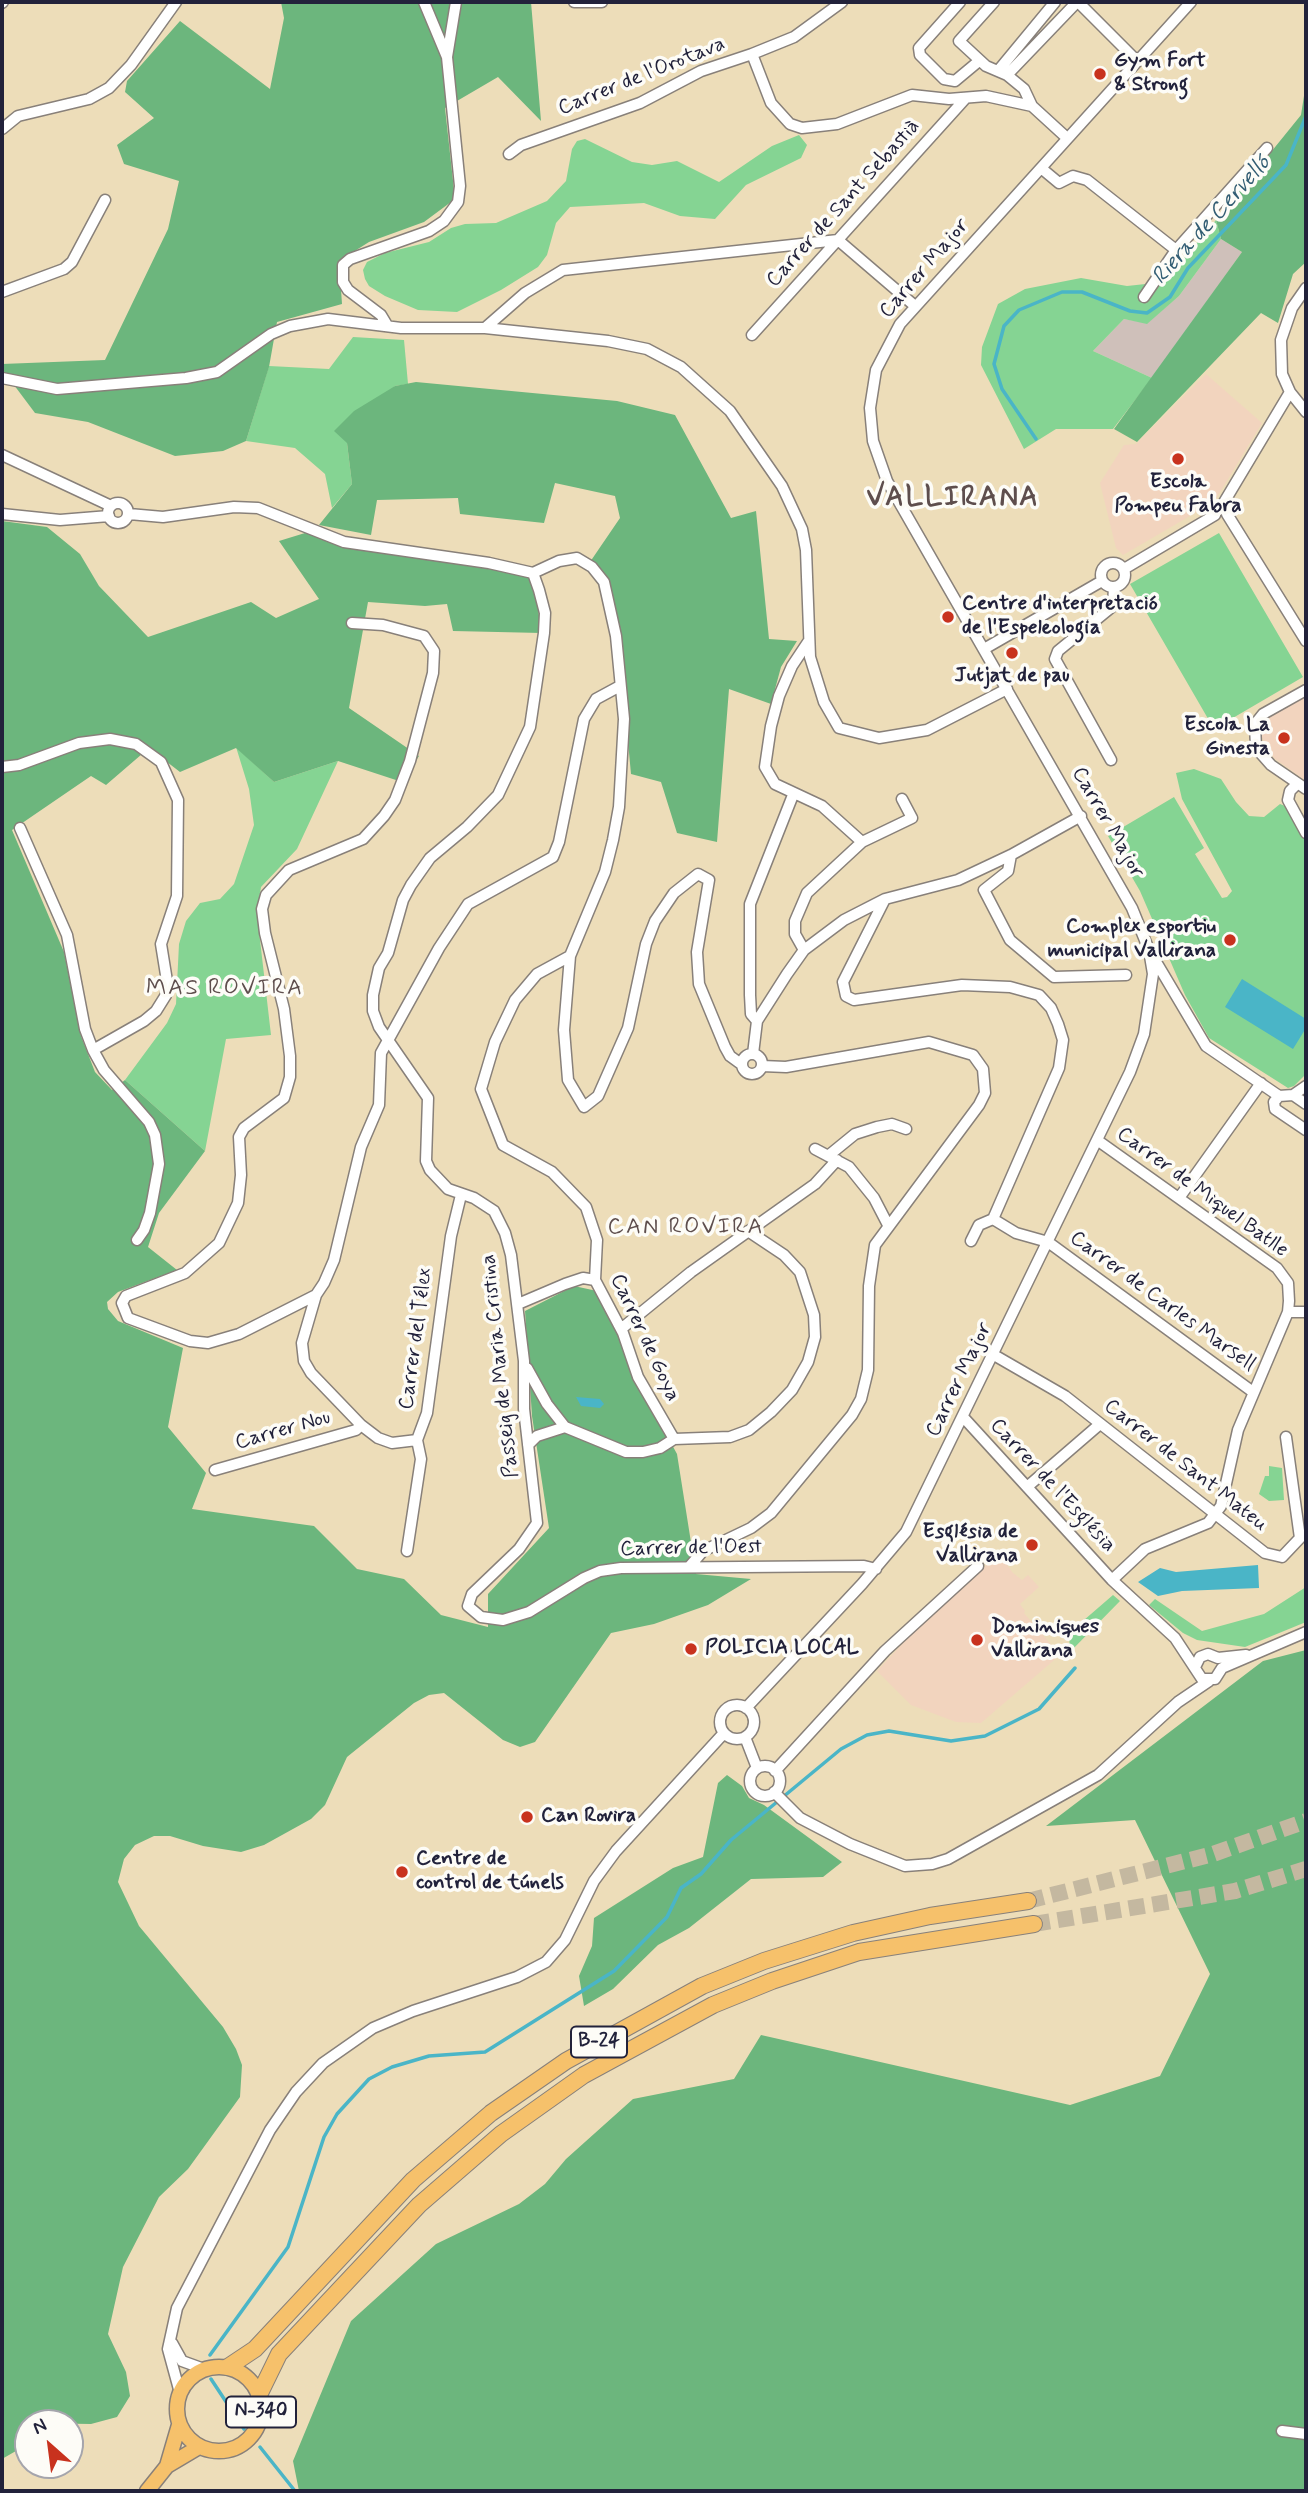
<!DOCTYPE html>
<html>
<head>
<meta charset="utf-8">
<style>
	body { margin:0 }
	#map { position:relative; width:1308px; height:2493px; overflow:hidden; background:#edddb9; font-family:Mynerve,sans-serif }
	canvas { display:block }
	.frame { position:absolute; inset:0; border:4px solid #22223b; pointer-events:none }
	.north { position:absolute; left:14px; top:2409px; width:70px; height:70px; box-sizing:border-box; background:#fdfcf7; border:2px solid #a5a5ac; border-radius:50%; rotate:332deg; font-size:19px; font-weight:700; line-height:28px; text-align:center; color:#22223b }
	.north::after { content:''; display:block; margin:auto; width:24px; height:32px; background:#c8321e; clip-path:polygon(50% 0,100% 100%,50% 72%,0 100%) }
</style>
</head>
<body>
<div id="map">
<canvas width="1308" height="2493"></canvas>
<div class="frame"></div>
<div class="north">N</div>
</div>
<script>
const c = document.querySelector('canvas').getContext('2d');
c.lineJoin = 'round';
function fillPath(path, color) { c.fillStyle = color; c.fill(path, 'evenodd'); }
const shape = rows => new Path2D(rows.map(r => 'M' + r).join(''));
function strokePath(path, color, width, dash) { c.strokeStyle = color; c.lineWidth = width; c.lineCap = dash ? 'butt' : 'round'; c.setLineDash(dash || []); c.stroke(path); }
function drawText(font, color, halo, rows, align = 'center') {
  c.font = font + ' Mynerve,sans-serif'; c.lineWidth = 7; c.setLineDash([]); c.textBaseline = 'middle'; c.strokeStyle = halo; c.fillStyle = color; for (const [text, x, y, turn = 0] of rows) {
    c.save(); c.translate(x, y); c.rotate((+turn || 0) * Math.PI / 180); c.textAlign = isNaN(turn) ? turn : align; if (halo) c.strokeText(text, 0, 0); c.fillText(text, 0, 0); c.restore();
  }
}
fillPath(shape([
	[1206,374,1262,423,1214,502,1123,555,1116,548,1100,483,1124,445,1136,444],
	[1306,696,1306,781,1274,758,1261,736,1266,719],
	[999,1554,1013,1573,1022,1580,1028,1575,1039,1587,1020,1604,1025,1611,1024,1613,1060,1655,981,1723,956,1722,911,1705,877,1671,923,1622]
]), '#f2d4be');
fillPath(shape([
	[1221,239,1242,252,1152,378,1093,351,1124,319,1147,323,1179,296]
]), '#cfc0ba');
fillPath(shape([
	[799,135,807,145,801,158,746,185,715,219,680,216,644,203,570,207,556,223,547,255,538,267,501,290,457,312,418,310,385,296,369,286,365,279,363,270,367,262,385,253,429,242,451,228,465,224,496,223,547,201,566,181,572,149,577,141,585,139,632,162,652,165,677,161,719,182,772,146],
	[1216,220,1221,239,1179,296,1147,324,1124,319,1093,351,1152,378,1113,429,1056,429,1024,449,981,365,982,347,998,304,1025,289,1081,278,1127,286,1164,282],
	[353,337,404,340,408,384,395,386,347,443,352,484,332,508,325,474,295,448,246,441,269,366,329,369],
	[1219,533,1303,677,1214,729,1130,584],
	[236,747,274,782,338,761,297,849,261,887,257,914,271,1035,226,1039,205,1151,125,1080,167,1023,176,1004,179,944,186,921,200,903,220,899,234,884,254,825,249,789],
	[1194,769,1221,779,1236,802,1249,816,1264,817,1280,804,1285,806,1306,841,1306,1074,1294,1086,1288,1088,1209,1038,1185,995,1140,891,1108,836,1174,797,1204,848,1195,854,1222,898,1227,897,1232,891,1182,799,1176,773],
	[1269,1466,1282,1468,1284,1500,1269,1501,1259,1494,1265,1476,1269,1476],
	[1306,1587,1306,1622,1245,1647,1197,1640,1183,1633,1149,1605,1155,1599,1202,1631,1264,1614],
	[1113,1595,1120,1601,1070,1652,1069,1633]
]), '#85d493');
fillPath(shape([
	[281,2,531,2,541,121,498,77,445,108,455,199,424,222,369,242,339,261,342,304,277,322,269,367,246,441,223,451,175,456,88,422,35,413,2,369,2,364,105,360,168,229,179,181,124,164,117,145,154,118,125,92,127,81,180,21,270,89,284,18],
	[1306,83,1306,262,1293,274,1278,323,1261,313,1137,442,1114,429,1242,252,1221,239,1216,220,1301,115],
	[416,382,617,401,675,415,731,518,756,511,769,639,797,641,781,667,771,704,729,689,717,842,677,833,661,782,631,774,623,688,609,587,590,562,620,518,615,496,555,483,544,523,460,514,458,498,377,500,371,535,319,525,352,484,347,443,334,431,354,411,395,386],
	[2,521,47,527,80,554,99,586,148,637,251,602,276,618,319,599,279,541,305,533,336,541,495,563,533,580,542,633,453,631,447,604,425,606,368,602,349,708,419,756,402,782,338,761,274,782,236,748,180,772,149,748,106,785,91,776,12,830,64,952,81,1036,95,1072,112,1090,125,1080,205,1151,159,1213,148,1247,177,1270,118,1292,107,1302,108,1309,118,1321,183,1348,168,1427,206,1473,192,1509,314,1526,357,1569,404,1579,441,1615,488,1627,488,1594,549,1528,532,1416,525,1311,574,1286,597,1291,621,1328,634,1375,677,1454,696,1574,751,1579,708,1605,654,1624,611,1633,535,1742,520,1747,503,1740,444,1693,429,1695,414,1703,347,1757,325,1805,311,1819,264,1845,241,1852,203,1846,170,1836,154,1836,135,1845,124,1859,118,1882,139,1926,223,2027,236,2049,242,2065,240,2097,188,2169,159,2197,123,2267,108,2334,126,2372,130,2396,117,2417,91,2424,28,2423,28,2444,2,2459],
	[1306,1650,1306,2491,299,2491,293,2461,351,2321,436,2244,519,2204,545,2184,566,2159,633,2099,734,2079,761,2035,1070,2105,1160,2076,1210,1974,1135,1820,1046,1826,1263,1661],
	[727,1775,742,1786,749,1798,764,1805,842,1862,823,1877,751,1879,689,1928,658,1945,613,1989,584,2006,579,1976,592,1946,594,1918,673,1868,703,1857,718,1783]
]), '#6cb67d');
fillPath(shape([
	[1242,979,1306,1019,1306,1028,1293,1049,1225,1007],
	[576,1397,600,1399,604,1404,600,1408,581,1406],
	[1258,1565,1259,1588,1182,1591,1158,1596,1138,1582,1160,1568,1176,1572]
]), '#4ab5c7');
strokePath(shape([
	[1036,439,1002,389,994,364,1004,326,1019,310,1062,292,1082,292,1130,311,1147,313,1170,297,1188,268,1286,165,1306,116],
	[210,2355,288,2247,324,2137,337,2114,369,2079,392,2067,429,2056,485,2052,614,1971,667,1917,681,1888,701,1874,731,1840,841,1749,867,1735,889,1731,951,1741,985,1736,1039,1709,1075,1668],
	[211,2379,244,2429],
	[260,2447,295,2491]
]), '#4ab5c7', 3.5);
strokePath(shape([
	[1028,1901,1213,1854,1306,1821],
	[1034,1924,1235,1891,1306,1869]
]), '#c4b8a0', 16, [16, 8]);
const minor = shape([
	[574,2,602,2],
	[842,2,794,37,752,54,771,103,790,124,802,128,837,124,912,95,949,99,986,96,1032,106,1067,138],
	[960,2,919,48,920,55,944,79,955,81,979,61],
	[994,2,959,41,986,66,1007,75,1024,89,1032,106],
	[1078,2,1137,61],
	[2,3,3,2],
	[447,57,456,2],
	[998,71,1055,2],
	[1007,75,1077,2],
	[2,129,18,116,89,99,109,88,131,65,176,2],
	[509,154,521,145,640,103,701,71,752,54],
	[1041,168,1059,183,1073,176,1087,180,1176,250],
	[1306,288,1292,308,1281,340,1282,374,1290,392,1306,412],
	[2,292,64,269,72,262,105,200],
	[1144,297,1176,250,1267,148],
	[387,325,381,315,348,290,343,282,343,265,350,259,429,231,444,221,458,202,460,186,447,57,424,2],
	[485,328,525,293,563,270,838,240,915,306],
	[752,335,965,99],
	[2,378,57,389,186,378,217,372,271,334,290,326,328,319,401,328,485,328,608,341,647,349,681,367,730,411,782,486,802,529,806,550,810,657,824,702,839,728,879,738,927,730,1007,689],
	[2,455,111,506],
	'108 513a10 10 0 1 1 20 0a10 10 0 1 1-20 0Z',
	[1223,504,1290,392],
	[2,514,60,520,109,516],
	[129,514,163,517,234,507,258,508,344,542,489,563,533,573,539,590,545,613,544,633,530,727,498,795,467,827,430,858,411,885,403,900,388,953,379,968,373,995,373,1011,379,1027,428,1098,426,1161,430,1170,448,1189,474,1198,494,1211,505,1233,511,1255,524,1361,524,1409,537,1523,519,1549,472,1594,468,1606,481,1617,503,1620,529,1612,584,1578,600,1571,621,1568,864,1566,876,1569],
	[1227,514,1306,641],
	'1101 575a12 12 0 1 1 24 0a12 12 0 1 1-24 0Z',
	[1124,569,1215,515],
	[533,573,559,561,577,558,592,567,604,582,616,636,624,719,619,807,613,840,605,872,570,956,564,1030,568,1080,584,1107,598,1096,628,1028,646,944,655,921,674,893,698,874,709,880,697,952,699,984,725,1047,730,1056,741,1064],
	[352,623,383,625,424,636,434,651,433,673,410,761,395,800,384,816,363,839,289,870,266,895,262,909,265,933,284,1009,290,1056,290,1077,284,1098,244,1128,239,1137,241,1175,238,1203,219,1243,185,1273,126,1296,122,1303,128,1318,190,1341,208,1343,239,1334,316,1295,324,1283,334,1260,361,1147,379,1105,381,1053,439,948,468,904,553,857,559,842,584,719,596,699,620,686],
	[808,642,792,666,779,696,771,726,765,767,775,784,822,806,862,842],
	[984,649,1102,581],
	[1306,690,1263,714,1255,724,1256,748,1271,765,1306,789],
	[1111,760,1055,659,1058,651,1113,606,1114,587],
	[2,767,19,765,79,743,110,739,136,744,161,762,178,800,177,896,161,944,167,981,166,995,156,1011,144,1021,93,1050],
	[1297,784,1290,791,1288,800,1306,833],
	[20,828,67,935,85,1029,93,1050,104,1070,149,1122,155,1135,159,1164,150,1213,144,1230,137,1240],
	[1011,855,1008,871,984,890,1010,940,1054,977,1126,975],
	[885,899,843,982,846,996,854,1000,962,985,1010,987,1039,995,1051,1008,1058,1024,1063,1040,1059,1068,993,1219],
	[804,950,795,934,795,921,807,893,862,842,912,818,902,799],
	[1152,955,1206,1046,1279,1096,1293,1095,1306,1086],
	[570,956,537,974,515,1000,495,1042,481,1089,503,1145,552,1172,586,1207,597,1240,595,1280,623,1333,638,1377,674,1439],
	[757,1021,751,1014,750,995,750,904,793,795],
	'742 1064a10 10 0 1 1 20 0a10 10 0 1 1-20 0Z',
	[753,1054,757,1021,787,974,804,950,844,920,885,899,958,880,1011,855,1081,816],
	[1293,1095,1306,1104],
	[1279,1096,1274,1102,1275,1109,1306,1130],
	[1097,1140,1277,1268,1288,1283,1289,1301,1288,1312,1238,1430,1221,1506,1208,1523,1145,1549,1112,1580],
	[815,1149,849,1167,874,1198,888,1225],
	[828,1156,855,1134,877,1127,892,1124,906,1129],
	[1179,1198,1261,1083],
	[993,1219,1016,1233,1048,1242,1253,1392],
	[971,1241,979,1225,993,1219],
	[316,1295,302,1343,304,1361,311,1373,361,1425,378,1438,392,1443,417,1440,427,1413,451,1236,461,1195],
	[518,1304,565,1284,583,1278,595,1280],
	[1288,1312,1306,1312],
	[621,1329,691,1272,815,1184,837,1160],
	[994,1355,1065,1396,1265,1553,1282,1557,1300,1538,1286,1437],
	[527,1368,547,1404,565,1427],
	[964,1418,1112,1580,1175,1638,1202,1679,1215,1679,1222,1668,1306,1632],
	[528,1445,537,1436,565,1427,626,1452,643,1452,660,1448,674,1439,730,1437,749,1430,771,1412,792,1390,808,1362,815,1337,814,1315,800,1272,784,1255,748,1231],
	[215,1470,356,1430,361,1425],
	[1027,1487,1100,1424],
	[407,1551,421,1459,417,1440],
	[689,1567,703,1551,751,1528,771,1513,852,1415,861,1399,868,1370,869,1286,875,1245,979,1105,985,1093,983,1069,973,1055,929,1042,786,1067,762,1066],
	[1196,1665,1200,1657,1208,1654,1218,1658,1246,1655],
	'720 1722a17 17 0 1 1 34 0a17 17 0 1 1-34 0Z',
	[746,1708,862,1584,906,1532,1130,1072,1144,1034,1153,974,1149,950,1132,908,887,481,873,441,870,408,876,370,900,324,1191,2],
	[745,1737,757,1768],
	'750 1781a15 15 0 1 1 30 0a15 15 0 1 1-30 0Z',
	[775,1771,885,1651,978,1566],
	[774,1792,800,1818,850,1844,905,1866,932,1864,948,1859,1098,1775,1178,1702,1209,1681],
	[172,2343,182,2361,204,2369],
	[180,2393,168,2349,177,2308,270,2130,296,2092,323,2063,373,2028,413,2011,517,1977,546,1962,565,1940,594,1881,616,1851,724,1733],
	[1282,2431,1306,2434]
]);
const major = shape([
	'177 2409a42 42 0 1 1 84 0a42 42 0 1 1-84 0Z',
	[167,2466,179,2425],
	[147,2491,167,2466,199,2447]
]);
const highway = shape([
	[228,2367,255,2349,413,2180,491,2113,566,2061,702,1986,764,1961,853,1933,930,1916,1028,1901],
	[259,2395,279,2354,419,2205,501,2134,584,2075,713,2005,772,1981,859,1952,1034,1924]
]);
strokePath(minor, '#88807a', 13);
strokePath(major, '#88807a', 17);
strokePath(highway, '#88807a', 18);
strokePath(minor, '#fff', 10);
strokePath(major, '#f6c16b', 14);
strokePath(highway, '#f6c16b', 16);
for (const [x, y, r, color] of [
	[1100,74,7,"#c8321e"],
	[1178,459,7,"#c8321e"],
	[948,617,7,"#c8321e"],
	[1012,653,7,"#c8321e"],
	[1284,738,7,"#c8321e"],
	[1230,940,7,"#c8321e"],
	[1032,1545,7,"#c8321e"],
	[977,1640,7,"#c8321e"],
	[691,1649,7,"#c8321e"],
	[527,1817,7,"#c8321e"],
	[402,1872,7,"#c8321e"]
]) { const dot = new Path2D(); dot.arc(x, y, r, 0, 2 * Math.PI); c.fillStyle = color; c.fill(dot); strokePath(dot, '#fdfcf7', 2.5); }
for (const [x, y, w] of [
	[599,2042,56],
	[261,2412,70]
]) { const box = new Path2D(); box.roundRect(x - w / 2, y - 15.5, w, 31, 5); c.fillStyle = '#fdfcf7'; c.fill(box); strokePath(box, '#22223b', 2); }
drawText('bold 19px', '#22223b', null, [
	["B-24",599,2042],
	["N-340",261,2412]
]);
drawText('bold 21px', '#22223b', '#fdfcf7', [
	["Gym Fort",1114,62],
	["& Strong",1114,86],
	["Escola",1178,483,"center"],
	["Pompeu Fabra",1178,507,"center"],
	["Centre d'interpretació",962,605],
	["de l'Espeleologia",962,629],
	["Jutjat de pau",1012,677,"center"],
	["Escola La",1270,726,"right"],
	["Ginesta",1270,750,"right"],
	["Complex esportiu",1216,928,"right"],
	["municipal Vallirana",1216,952,"right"],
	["Església de",1018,1533,"right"],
	["Vallirana",1018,1557,"right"],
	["Dominiques",991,1628],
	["Vallirana",991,1652],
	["POLICIA LOCAL",705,1649],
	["Can Rovira",541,1817],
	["Centre de",416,1860],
	["control de túnels",416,1884]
], 'left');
drawText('21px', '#22223b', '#fdfcf7', [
	["Carrer de l'Orotava",642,77,-22],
	["Carrer de Sant Sebastià",844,204,-48],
	["Carrer Major",925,269,-49],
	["Carrer Major",1107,823,60],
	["Carrer de Miquel Batlle",1202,1193,36],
	["Carrer de Carles Marsell",1162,1302,36],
	["Carrer de Goya",644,1338,65],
	["Carrer del Télex",417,1339,-82],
	["Passeig de Maria Cristina",501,1366,-96],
	["Carrer Major",960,1380,-64],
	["Carrer Nou",283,1431,-16],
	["Carrer de Sant Mateu",1185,1466,38],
	["Carrer de l'Església",1052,1486,47],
	["Carrer de l'Oest",691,1549,-1]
]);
drawText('italic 23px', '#325d73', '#fdfcf7', [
	["Riera de Cervelló",1212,221,-48]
]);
c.letterSpacing = '2px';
drawText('23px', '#5e4e4d', '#fdfcf7', [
	["MAS ROVIRA",225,989],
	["CAN ROVIRA",686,1228]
]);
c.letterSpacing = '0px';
c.letterSpacing = '2px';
drawText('bold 28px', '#5e4e4d', '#fdfcf7', [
	["VALLIRANA",953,499]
]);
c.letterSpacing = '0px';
</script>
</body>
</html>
